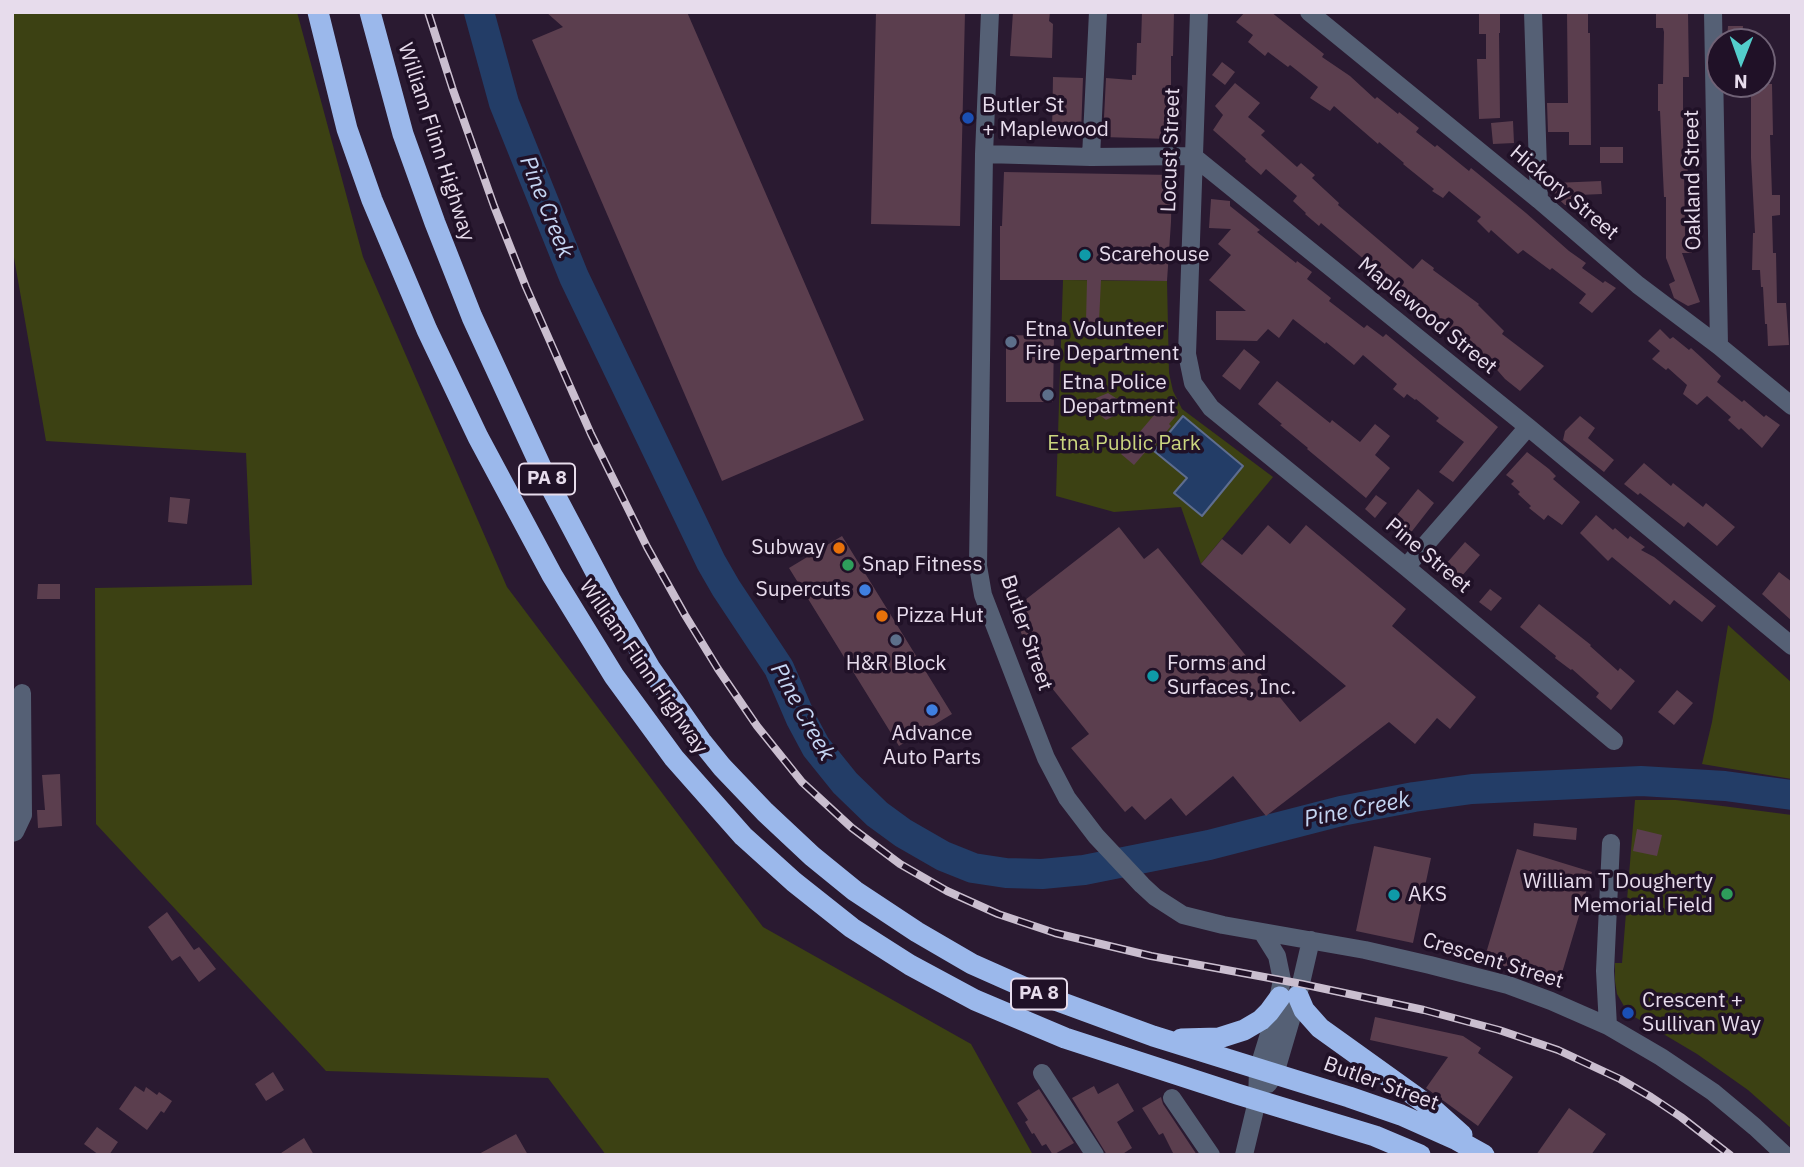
<!DOCTYPE html>
<html>
<head>
<meta charset="utf-8">
<style>
	body { margin:0 }
	#map { position:relative; width:1804px; height:1167px; overflow:hidden; background:#2a1a31; font-family:"IBM Plex Sans",sans-serif }
	canvas { display:block }
	.frame { position:absolute; inset:0; border:14px solid #e7dcec; pointer-events:none }
	.north { position:absolute; left:1706px; top:28px; width:70px; height:70px; box-sizing:border-box; background:#201127; border:2px solid #706276; border-radius:50%; rotate:181deg; font-size:19px; font-weight:700; line-height:28px; text-align:center; color:#e7dcec }
	.north::after { content:''; display:block; margin:auto; width:24px; height:32px; background:#53cdcb; clip-path:polygon(50% 0,100% 100%,50% 72%,0 100%) }
</style>
</head>
<body>
<div id="map">
<canvas width="1804" height="1167"></canvas>
<div class="frame"></div>
<div class="north">N</div>
</div>
<script>
const c = document.querySelector('canvas').getContext('2d');
c.lineJoin = 'round';
function fillPath(path, color) { c.fillStyle = color; c.fill(path, 'evenodd'); }
const shape = rows => new Path2D(rows.map(r => 'M' + r).join(''));
function strokePath(path, color, width, dash) { c.strokeStyle = color; c.lineWidth = width; c.lineCap = dash ? 'butt' : 'round'; c.setLineDash(dash || []); c.stroke(path); }
function drawText(font, color, halo, rows, align = 'center') {
  c.font = font + ' "IBM Plex Sans",sans-serif'; c.lineWidth = 7; c.setLineDash([]); c.textBaseline = 'middle'; c.strokeStyle = halo; c.fillStyle = color; for (const [text, x, y, turn = 0] of rows) {
    c.save(); c.translate(x, y); c.rotate((+turn || 0) * Math.PI / 180); c.textAlign = isNaN(turn) ? turn : align; if (halo) c.strokeText(text, 0, 0); c.fillText(text, 0, 0); c.restore();
  }
}
fillPath(shape([
	[12,12,297,12,363,257,507,587,763,927,971,1044,1033,1155,606,1155,548,1078,326,1071,96,824,95,588,252,585,246,453,46,441,12,246],
	[1063,280,1167,281,1169,373,1173,391,1182,409,1273,477,1201,564,1181,507,1114,512,1056,496],
	[1728,625,1792,683,1792,779,1702,764,1712,722],
	[1635,800,1676,800,1792,815,1792,1129,1748,1090,1697,1054,1628,1013,1617,994,1615,981,1615,963,1622,963]
]), '#3c4113');
const water = shape([
	[1183,416,1243,466,1202,516,1174,493,1187,478,1154,451,1183,416]
]);
fillPath(water, '#233d67');
strokePath(water, '#5e6d8f', 2);
strokePath(shape([
	[479,12,504,103,574,277,711,562,726,588,779,668,801,719,816,747,845,783,877,814,903,833,943,856,973,868,1006,873,1042,874,1084,870,1209,845,1341,811,1414,797,1472,789,1641,781,1725,786,1792,795]
]), '#233d67', 30);
fillPath(shape([
	[546,12,687,12,864,420,722,481,532,40,563,27],
	[876,12,965,12,960,226,871,224],
	[1013,12,1050,12,1049,21,1053,24,1052,58,1010,56],
	[1142,12,1174,12,1173,56,1171,56,1171,121,1169,139,1103,137,1106,78,1132,80,1132,75,1136,75,1137,43,1141,43],
	[1245,12,1271,12,1324,54,1322,57,1350,76,1375,99,1377,97,1398,114,1399,112,1419,128,1416,132,1435,147,1437,145,1469,171,1471,168,1526,213,1569,251,1586,263,1582,268,1603,283,1605,281,1616,288,1592,313,1579,303,1586,294,1552,268,1550,270,1523,250,1518,254,1491,230,1489,233,1477,221,1481,217,1449,191,1443,198,1432,191,1434,189,1403,164,1404,163,1379,142,1378,144,1334,106,1330,111,1310,98,1318,87,1290,65,1288,67,1268,52,1265,56,1248,42,1253,35,1236,22],
	[1479,12,1500,12,1500,33,1499,33,1500,118,1479,119,1477,59,1486,59,1486,34,1479,34],
	[1656,12,1688,12,1689,77,1683,77,1683,154,1687,154,1688,175,1684,176,1685,236,1692,236,1692,253,1682,253,1700,302,1688,306,1674,298,1669,284,1675,281,1666,258,1666,197,1664,197,1660,111,1658,111,1658,84,1663,84,1664,32,1663,28,1656,28],
	[1567,13,1588,14,1588,33,1590,33,1591,145,1569,145,1569,132,1548,132,1547,103,1568,103],
	[1728,26,1743,26,1742,40,1727,40],
	[1222,62,1235,72,1225,85,1212,75],
	[1053,77,1083,78,1081,134,1052,133],
	[1235,83,1260,103,1248,117,1265,131,1261,135,1297,167,1301,163,1315,175,1312,178,1339,203,1338,205,1413,269,1422,259,1434,268,1433,270,1479,304,1478,305,1504,331,1502,334,1544,366,1520,391,1505,379,1485,356,1467,344,1461,352,1449,342,1456,334,1394,286,1388,292,1379,284,1385,277,1321,223,1319,226,1305,214,1306,213,1293,201,1297,196,1266,169,1261,175,1245,161,1246,159,1213,130,1223,115,1215,106],
	[1751,84,1772,84,1773,135,1770,135,1772,195,1780,195,1780,215,1772,216,1773,253,1776,253,1777,303,1786,303,1789,345,1768,346,1767,324,1765,324,1763,287,1761,287,1760,270,1752,270,1753,233,1755,233,1751,158],
	[1513,121,1514,143,1493,144,1491,123],
	[1600,147,1623,147,1623,163,1600,163],
	[1004,172,1172,175,1171,222,1167,281,1101,280,1099,322,1086,322,1087,280,1000,280,1000,226,1002,226],
	[1601,181,1602,194,1579,195,1579,205,1565,205,1554,195,1554,183],
	[1211,199,1230,201,1230,206,1260,230,1257,232,1296,263,1297,261,1312,272,1307,279,1331,298,1329,301,1364,328,1367,325,1383,337,1386,334,1498,427,1453,482,1439,472,1464,442,1436,421,1439,418,1416,399,1415,400,1407,394,1404,398,1393,389,1397,384,1363,355,1354,365,1326,342,1325,344,1293,319,1279,338,1268,329,1257,341,1216,340,1216,311,1246,311,1209,280,1231,255,1218,244,1231,229,1209,228],
	[1660,329,1670,339,1673,337,1689,350,1691,348,1702,358,1721,376,1717,382,1742,402,1744,400,1764,417,1766,415,1780,425,1762,448,1741,428,1739,430,1728,420,1731,417,1707,396,1697,405,1683,394,1687,385,1668,368,1666,370,1652,359,1660,351,1648,341],
	[1006,335,1054,336,1053,402,1006,402],
	[1244,349,1260,362,1240,390,1222,376],
	[1277,381,1330,423,1332,420,1360,442,1375,424,1390,436,1375,455,1390,468,1366,498,1307,449,1308,448,1280,425,1282,424,1258,404],
	[1108,393,1119,400,1118,414,1106,420,1096,412,1096,398],
	[1166,401,1179,412,1169,424,1171,426,1155,445,1153,443,1134,465,1121,454],
	[1580,416,1595,428,1588,438,1614,460,1604,472,1563,440,1565,431],
	[1527,452,1549,469,1556,476,1553,479,1580,502,1562,525,1548,515,1544,520,1529,508,1531,506,1518,494,1520,492,1511,484,1514,481,1506,475],
	[1644,463,1671,486,1673,483,1703,507,1706,503,1735,527,1717,546,1688,522,1684,527,1640,493,1638,495,1624,484],
	[1418,489,1434,503,1409,535,1393,520],
	[1376,495,1387,503,1375,518,1365,509],
	[170,497,190,499,187,524,168,522],
	[1596,515,1613,530,1615,528,1628,539,1630,536,1645,547,1641,550,1654,557,1716,606,1702,622,1674,600,1670,605,1612,557,1608,561,1580,533],
	[1268,525,1290,544,1306,525,1406,609,1392,626,1476,697,1450,729,1437,718,1415,744,1389,722,1266,816,1233,776,1186,816,1171,798,1145,820,1132,806,1125,812,1071,748,1089,734,1035,667,1020,630,1027,620,1016,607,1119,527,1144,559,1158,548,1300,722,1346,686,1201,564,1222,539,1242,555],
	[842,536,952,714,899,746,789,568],
	[1465,542,1480,555,1461,577,1446,564],
	[1779,572,1792,582,1792,621,1762,594],
	[38,584,60,584,60,599,37,599],
	[1490,589,1502,598,1491,611,1479,602],
	[1539,604,1591,645,1590,646,1618,671,1620,668,1635,681,1611,710,1596,697,1599,693,1572,669,1571,670,1555,658,1556,656,1520,627],
	[1677,690,1693,703,1674,725,1658,712],
	[60,774,62,826,38,828,37,810,45,810,42,775],
	[1534,823,1577,828,1576,840,1533,836],
	[1637,829,1662,835,1657,856,1633,851],
	[1374,846,1431,858,1413,943,1356,931],
	[1517,849,1592,872,1559,983,1484,960],
	[167,912,194,950,199,947,216,969,199,982,180,956,172,961,148,927],
	[1375,1017,1463,1036,1481,1048,1478,1053,1513,1077,1478,1126,1426,1088,1448,1057,1370,1040],
	[273,1072,284,1090,266,1101,255,1084],
	[1118,1083,1134,1111,1117,1122,1132,1148,1121,1155,1107,1155,1072,1098,1094,1086,1098,1094],
	[135,1086,144,1092,146,1087,157,1095,159,1092,172,1101,164,1113,161,1111,147,1130,119,1109],
	[1039,1089,1074,1143,1053,1155,1046,1144,1042,1146,1034,1133,1032,1134,1025,1122,1028,1120,1017,1103],
	[1161,1097,1163,1104,1197,1155,1174,1155,1163,1133,1159,1135,1142,1108],
	[1569,1108,1606,1134,1591,1155,1536,1155],
	[97,1127,118,1142,109,1155,99,1155,84,1144],
	[516,1134,528,1155,477,1155],
	[304,1138,314,1155,278,1155]
]), '#5b3e4e');
strokePath(shape([
	[990,12,984,154,978,566,983,595,1028,712,1046,758,1067,798,1096,836,1142,885,1155,897,1183,915,1223,925,1365,950,1430,965,1508,985,1551,1001,1608,1026,1661,1057,1713,1092,1755,1127,1785,1155],
	[1199,12,1187,354,1193,383,1211,408,1406,567,1614,741],
	[1309,12,1539,200,1638,285,1719,346,1792,406],
	[1533,12,1539,200],
	[1713,12,1719,346],
	[984,154,1091,157,1193,156,1528,427,1792,646],
	[1091,157,1098,12],
	[1406,567,1528,427],
	[12,833,15,832,23,815,22,693],
	[1608,1026,1605,971,1611,843],
	[1042,1073,1095,1155],
	[1268,1084,1275,1074,1298,996,1311,940],
	[1172,1098,1211,1155],
	[1244,1155,1257,1101,1258,1070,1274,1018,1282,980,1277,956,1262,932]
]), '#556075', 18);
strokePath(shape([
	[318,12,347,129,372,200,427,330,478,437,552,575,614,676,674,758,743,836,794,882,852,928,910,965,975,1000,1065,1038,1237,1094,1375,1136,1420,1155],
	[370,12,403,134,435,223,472,317,547,480,610,599,650,668,701,741,722,767,765,812,812,856,855,891,917,932,972,964,1044,996,1153,1036,1349,1097,1401,1115,1457,1140,1484,1155],
	[1298,996,1304,1010,1320,1028,1433,1109,1462,1135],
	[1181,1039,1219,1038,1244,1030,1261,1020,1269,1012,1280,997]
]), '#9bb8eb', 21);
const rail = shape([
	[428,12,453,90,494,206,526,287,591,434,647,547,685,615,718,669,757,726,802,782,852,828,900,864,947,891,998,914,1055,933,1151,956,1302,984,1424,1010,1499,1030,1558,1050,1620,1079,1651,1097,1681,1117,1730,1155]
]);
strokePath(rail, '#cabecf', 8);
strokePath(rail, '#201127', 5, [16]);
for (const [x, y, r, color] of [
	[968,118,7,"#1a4fb4"],
	[1085,255,7,"#0f9aa8"],
	[1011,342,7,"#5c6f8a"],
	[1048,395,7,"#5c6f8a"],
	[839,548,7,"#e8710a"],
	[848,565,7,"#2e9e5b"],
	[865,590,7,"#3f7fe0"],
	[882,616,7,"#e8710a"],
	[896,640,7,"#5c6f8a"],
	[1153,676,7,"#0f9aa8"],
	[932,710,7,"#3f7fe0"],
	[1727,894,7,"#2e9e5b"],
	[1394,895,7,"#0f9aa8"],
	[1628,1013,7,"#1a4fb4"]
]) { const dot = new Path2D(); dot.arc(x, y, r, 0, 2 * Math.PI); c.fillStyle = color; c.fill(dot); strokePath(dot, '#201127', 2.5); }
for (const [x, y, w] of [
	[547,479,56],
	[1039,994,56]
]) { const box = new Path2D(); box.roundRect(x - w / 2, y - 15.5, w, 31, 5); c.fillStyle = '#201127'; c.fill(box); strokePath(box, '#e7dcec', 2); }
drawText('bold 19px', '#e7dcec', null, [
	["PA 8",547,479],
	["PA 8",1039,994]
]);
drawText('21px', '#e7dcec', '#201127', [
	["Butler St",982,106],
	["+ Maplewood",982,130],
	["Scarehouse",1099,255],
	["Etna Volunteer",1025,330],
	["Fire Department",1025,354],
	["Etna Police",1062,383],
	["Department",1062,407],
	["Subway",825,548,"right"],
	["Snap Fitness",862,565],
	["Supercuts",851,590,"right"],
	["Pizza Hut",896,616],
	["H&R Block",896,664,"center"],
	["Forms and",1167,664],
	["Surfaces, Inc.",1167,688],
	["Advance",932,734,"center"],
	["Auto Parts",932,758,"center"],
	["William T Dougherty",1713,882,"right"],
	["Memorial Field",1713,906,"right"],
	["AKS",1408,895],
	["Crescent +",1642,1001],
	["Sullivan Way",1642,1025]
], 'left');
drawText('21px', '#e7dcec', '#201127', [
	["William Flinn Highway",436,142,72],
	["Locust Street",1171,150,-88],
	["Oakland Street",1693,180,-91],
	["Hickory Street",1564,193,40],
	["Maplewood Street",1427,316,39],
	["Pine Street",1428,556,40],
	["Butler Street",1026,633,71],
	["William Flinn Highway",643,667,55],
	["Crescent Street",1493,961,17],
	["Butler Street",1381,1084,20]
]);
drawText('21px', '#cad57f', '#201127', [
	["Etna Public Park",1124,444]
]);
drawText('italic 23px', '#c5d6f3', '#201127', [
	["Pine Creek",546,207,68],
	["Pine Creek",802,712,61],
	["Pine Creek",1357,810,-11]
]);
</script>
</body>
</html>
